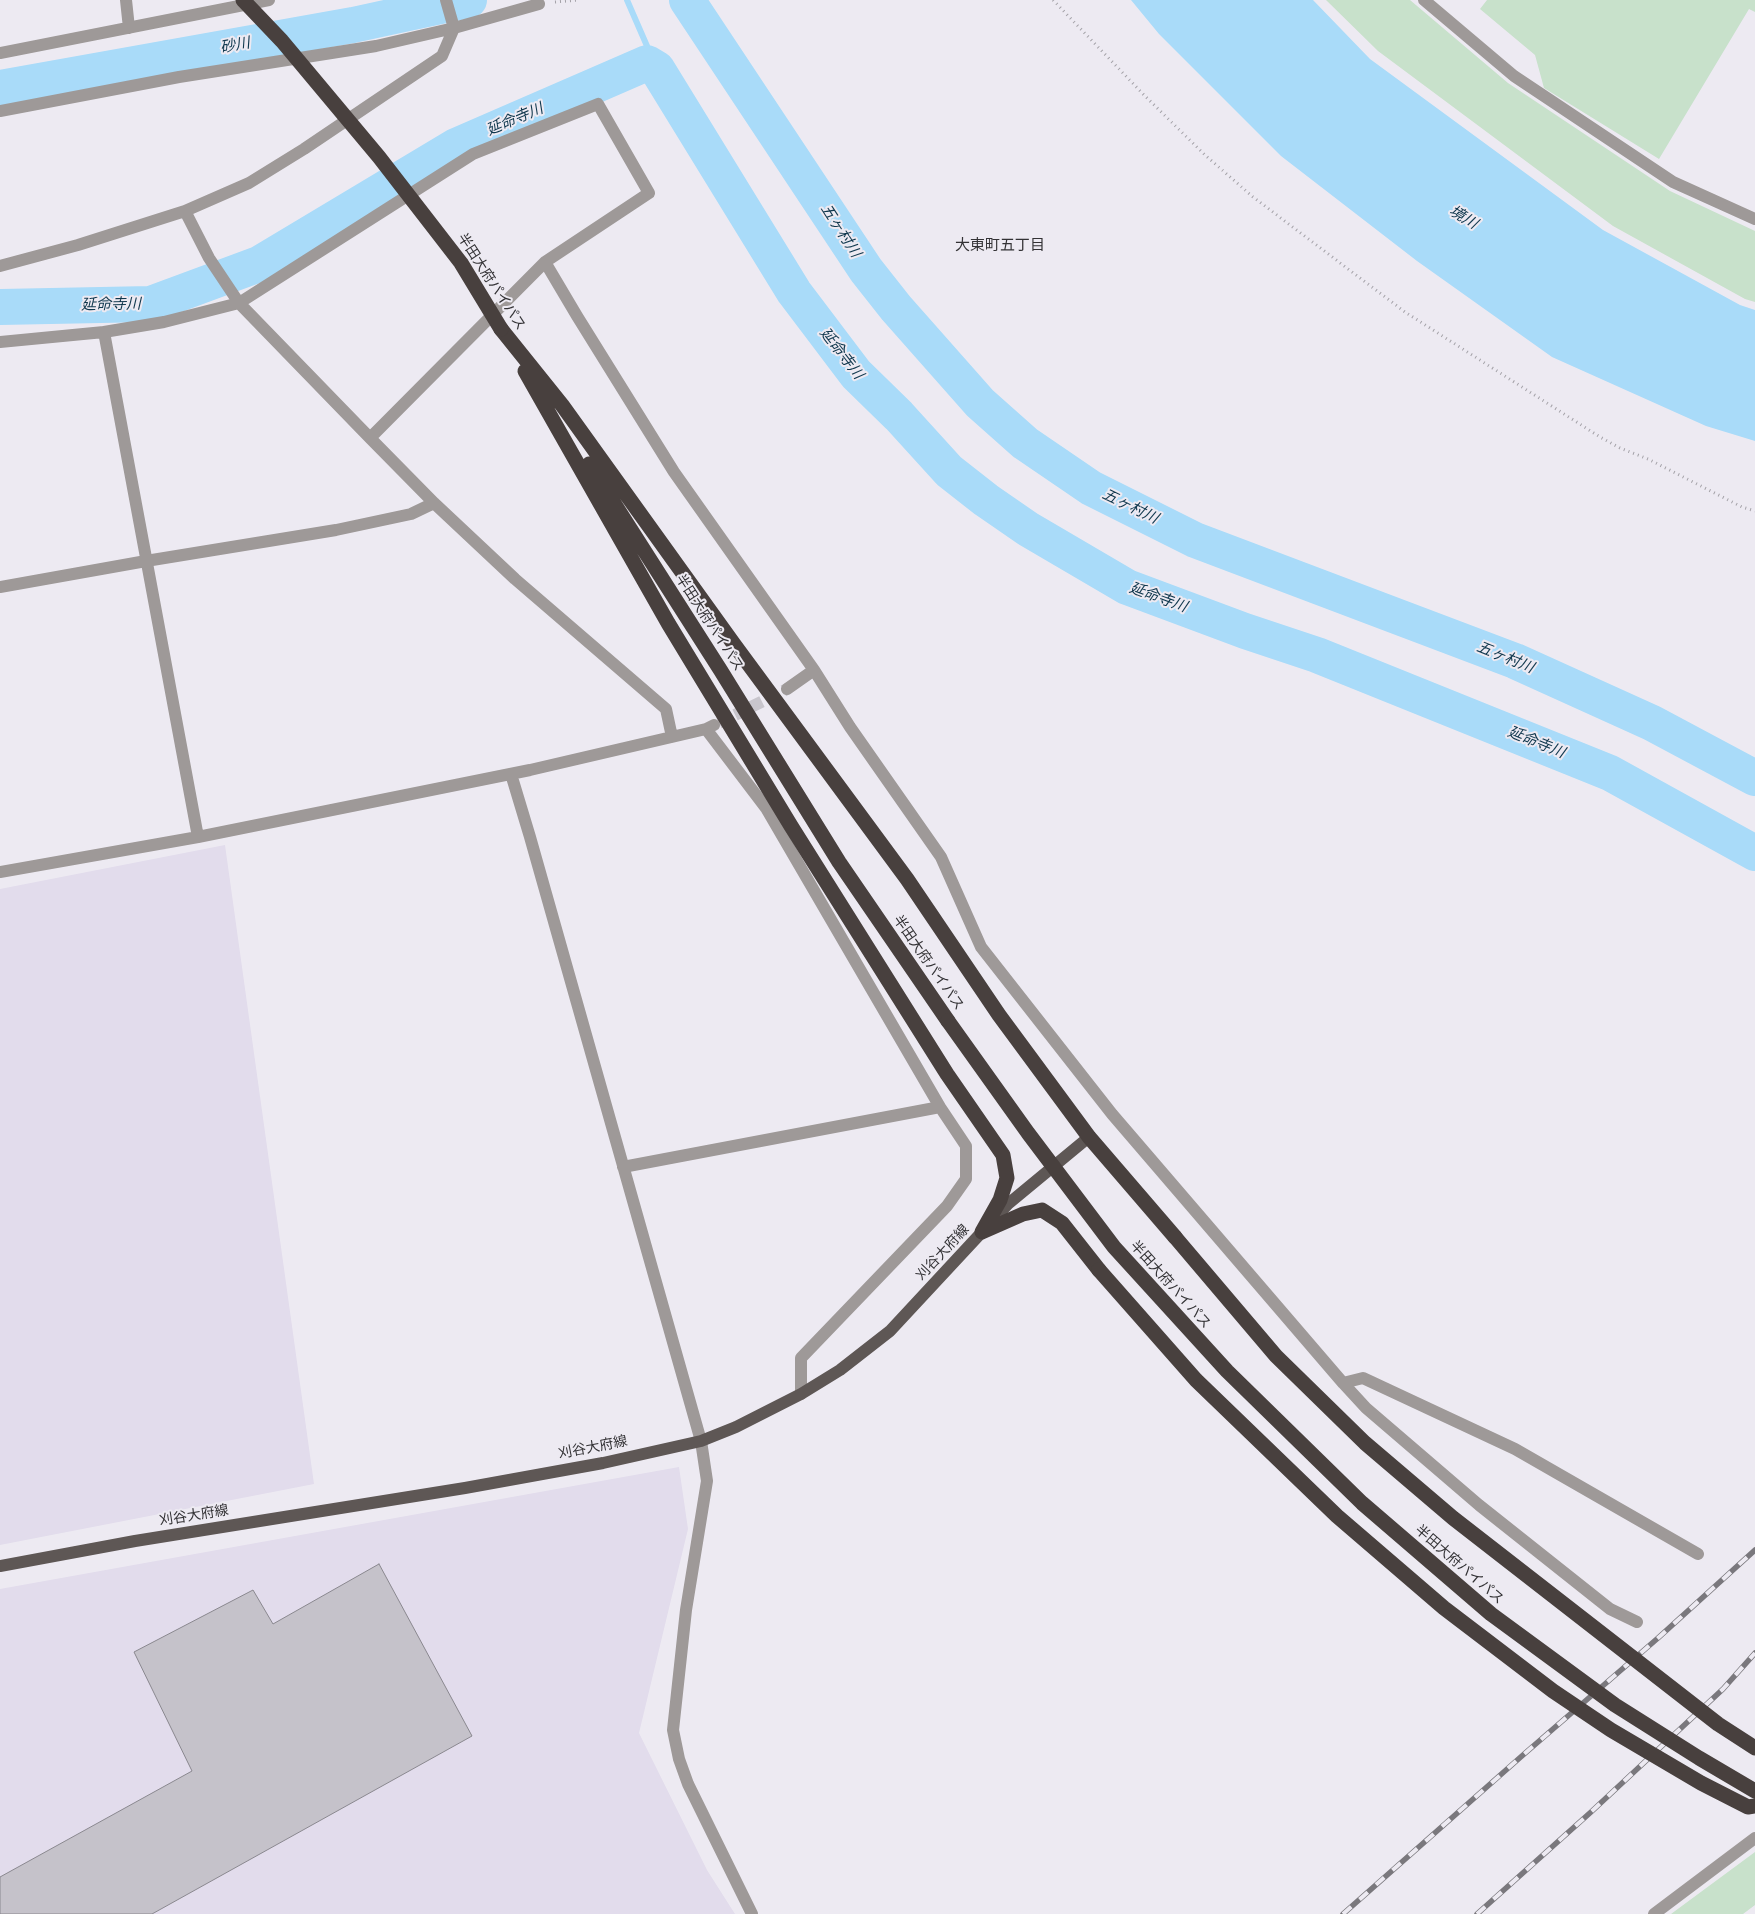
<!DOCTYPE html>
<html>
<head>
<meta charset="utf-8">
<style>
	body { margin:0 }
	canvas { display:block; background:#edeaf2 }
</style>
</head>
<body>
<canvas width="1755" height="1914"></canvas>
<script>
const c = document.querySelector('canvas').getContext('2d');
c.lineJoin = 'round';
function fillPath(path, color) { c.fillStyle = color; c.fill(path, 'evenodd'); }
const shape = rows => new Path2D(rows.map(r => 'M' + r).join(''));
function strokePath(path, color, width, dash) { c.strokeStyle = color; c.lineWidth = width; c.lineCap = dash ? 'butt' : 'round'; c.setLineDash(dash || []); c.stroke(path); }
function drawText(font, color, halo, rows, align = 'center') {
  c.font = font + ' "DejaVu Sans","Noto Sans JP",sans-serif'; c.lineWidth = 4; c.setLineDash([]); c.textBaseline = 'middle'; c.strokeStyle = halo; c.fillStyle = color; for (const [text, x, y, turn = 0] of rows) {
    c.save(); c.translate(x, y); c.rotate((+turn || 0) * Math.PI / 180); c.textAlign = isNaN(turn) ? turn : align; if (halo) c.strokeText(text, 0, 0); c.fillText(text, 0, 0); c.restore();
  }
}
fillPath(shape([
	[225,845,314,1484,0,1545,0,889],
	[679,1467,688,1529,639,1733,707,1870,735,1914,0,1914,0,1589]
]), '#e2dcec');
fillPath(shape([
	[1326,0,1410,0,1508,83,1670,191,1755,231,1755,302,1745,299,1613,226,1378,51],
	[1487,0,1755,0,1755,12,1749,9,1659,159,1544,88,1535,55,1480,9],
	[1755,1852,1755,1905,1743,1914,1671,1914]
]), '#c8e1cb');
fillPath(shape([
	[1131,0,1313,0,1370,59,1603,230,1740,305,1755,310,1755,441,1706,426,1552,357,1417,261,1281,156,1159,34]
]), '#a9dbf9');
strokePath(shape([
	[627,0,657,69]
]), '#a9dbf9', 6);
strokePath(shape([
	[687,0,866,270,896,308,980,403,1025,443,1091,488,1195,540,1515,661,1652,723,1755,778],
	[0,88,353,25,469,0],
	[0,307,151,304,259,264,456,146,647,63,657,69,794,292,856,374,899,416,949,471,986,500,1028,529,1127,587,1245,631,1317,655,1610,773,1755,853]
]), '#a9dbf9', 36);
const building = shape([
	[379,1564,472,1736,152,1914,0,1914,0,1877,192,1771,134,1652,253,1590,273,1624,379,1564]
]);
fillPath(building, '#c5c2ca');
strokePath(building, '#8a888f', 1);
strokePath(shape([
	[719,723,787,689]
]), '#c8c5cc', 12, [12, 6]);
strokePath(shape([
	[1053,0,1144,95,1205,155,1253,197,1405,312,1600,437,1620,448,1648,459,1742,507,1755,511],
	[555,2,579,0]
]), '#a4a2a8', 3, [1, 4]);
strokePath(shape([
	[126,0,129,28],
	[446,0,454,28],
	[1424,0,1514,76,1673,182,1755,219],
	[0,53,269,0],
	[0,111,179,77,376,46,454,28,539,4],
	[545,262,577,316,674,472,814,670,850,727,941,857,981,947,1112,1114,1343,1383,1366,1408,1479,1505,1610,1609,1637,1622],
	[0,266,78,245,185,211,249,183,304,149,442,56,454,28],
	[104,332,198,837],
	[0,342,104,332,164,322,239,303,209,258,185,211],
	[370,438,545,262,649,193,598,104,473,154,239,303,370,438,434,503,515,579,666,709,672,737],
	[0,587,146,561,336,530,411,514,434,503],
	[787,689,814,670],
	[714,725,706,729,766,808,940,1107,966,1146,966,1179,947,1206,801,1358,801,1394],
	[511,774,530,837,701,1441,707,1481,686,1610,673,1730,679,1759,688,1784,752,1914],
	[0,872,198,837,530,770,706,729],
	[623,1167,940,1107],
	[1343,1383,1363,1378,1515,1449,1698,1554],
	[1654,1914,1755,1838]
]), '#9e9998', 12);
strokePath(shape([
	[0,1566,135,1541,465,1488,603,1463,701,1441,736,1427,801,1394,840,1370,890,1331,1008,1204,1089,1137]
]), '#5e5755', 12);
strokePath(shape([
	[501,329,562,405,733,643,907,879,999,1015,1089,1137,1175,1237],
	[525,371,668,623,791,826,947,1074,1003,1155,1007,1178,1000,1200,982,1232],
	[589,464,721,671,839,862,948,1021],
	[982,1232,1023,1214,1042,1210,1062,1223,1099,1270]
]), '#48403e', 15);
const rail = shape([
	[1343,1914,1523,1755,1658,1638,1755,1550],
	[1477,1914,1591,1812,1723,1689,1755,1653]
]);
strokePath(rail, '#7a787d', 5.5);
strokePath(rail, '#edeaf2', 4, [11]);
strokePath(shape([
	[243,0,282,41,379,157,461,263,501,329],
	[948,1021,1028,1133,1114,1247,1227,1371,1362,1503,1491,1614,1615,1705,1699,1758,1755,1791],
	[1175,1237,1276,1356,1365,1443,1453,1518,1718,1724,1755,1748],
	[1099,1270,1196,1380,1337,1516,1444,1608,1553,1691,1611,1730,1701,1783,1748,1807,1755,1806]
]), '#48403e', 15);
drawText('14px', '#333235', '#edeaf2', [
	["半田大府パイパス",491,282,57],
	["半田大府パイパス",709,623,57],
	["半田大府パイパス",928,963,55],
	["刈谷大府線",943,1253,-47],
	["半田大府パイパス",1170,1285,48],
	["刈谷大府線",593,1448,-11],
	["刈谷大府線",194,1516,-9],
	["半田大府パイパス",1459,1565,41]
]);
drawText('italic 15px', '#0f374d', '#edeaf2', [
	["砂川",235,46,-10],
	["延命寺川",515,120,-23],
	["境川",1463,218,31],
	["五ヶ村川",840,231,57],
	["延命寺川",111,305,-1],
	["延命寺川",841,354,52],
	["五ヶ村川",1130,507,26],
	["延命寺川",1158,598,20],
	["五ヶ村川",1505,658,22],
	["延命寺川",1536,743,22]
]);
drawText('15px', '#333235', '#edeaf2', [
	["大東町五丁目",1000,246]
]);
</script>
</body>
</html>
